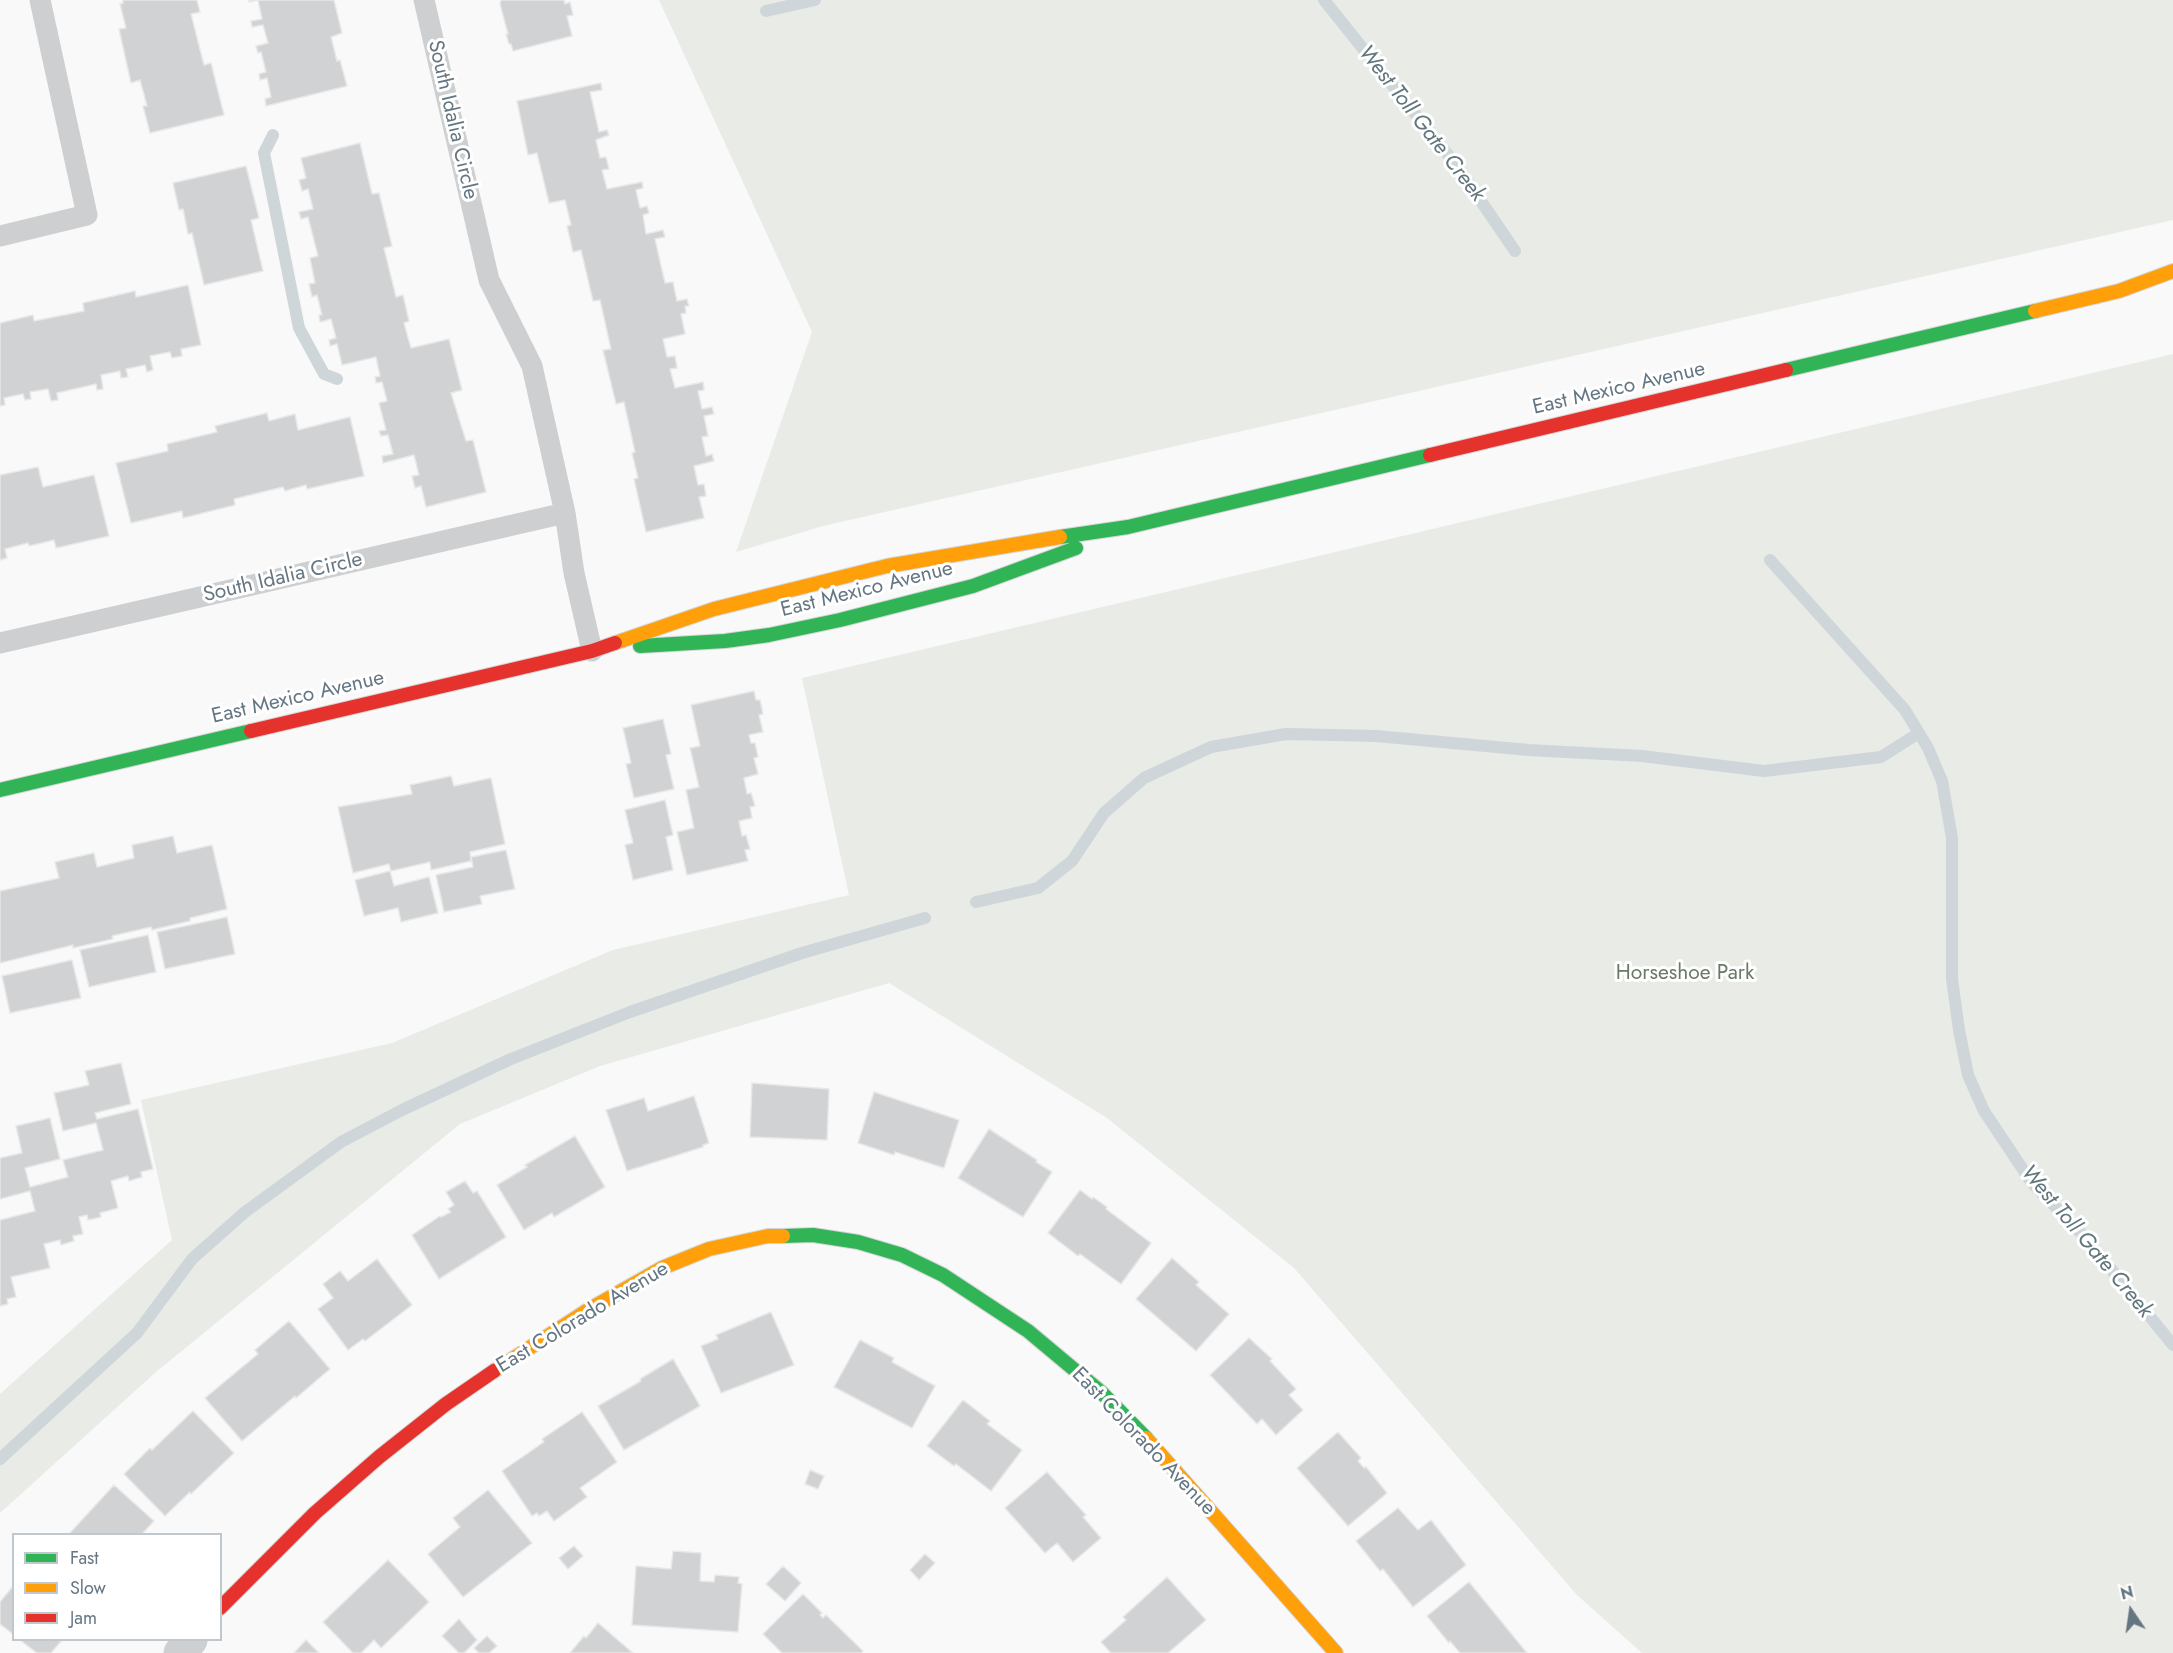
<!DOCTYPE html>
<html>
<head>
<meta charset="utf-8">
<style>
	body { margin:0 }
	#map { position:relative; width:2173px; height:1653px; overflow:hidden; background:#f9f9f9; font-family:Jost,sans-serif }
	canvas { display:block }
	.legend { position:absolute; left:12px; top:1533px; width:210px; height:108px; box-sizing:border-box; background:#fff; border:2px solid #c1c8cd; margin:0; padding:8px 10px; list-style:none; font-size:18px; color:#657683 }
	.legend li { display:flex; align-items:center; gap:12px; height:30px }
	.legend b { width:30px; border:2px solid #c1c8cd }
	.north { position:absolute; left:2101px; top:1581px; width:60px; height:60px; -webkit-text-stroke:4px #fff; paint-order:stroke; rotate:347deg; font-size:16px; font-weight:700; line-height:24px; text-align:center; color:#657683 }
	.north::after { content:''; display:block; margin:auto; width:21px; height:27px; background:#657683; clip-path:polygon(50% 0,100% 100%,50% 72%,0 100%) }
</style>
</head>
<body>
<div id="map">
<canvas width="2173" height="1653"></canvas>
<ul class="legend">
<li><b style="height:8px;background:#30b455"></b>Fast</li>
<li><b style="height:8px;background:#ff9f0a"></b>Slow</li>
<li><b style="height:8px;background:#e5322d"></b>Jam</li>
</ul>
<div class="north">N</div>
</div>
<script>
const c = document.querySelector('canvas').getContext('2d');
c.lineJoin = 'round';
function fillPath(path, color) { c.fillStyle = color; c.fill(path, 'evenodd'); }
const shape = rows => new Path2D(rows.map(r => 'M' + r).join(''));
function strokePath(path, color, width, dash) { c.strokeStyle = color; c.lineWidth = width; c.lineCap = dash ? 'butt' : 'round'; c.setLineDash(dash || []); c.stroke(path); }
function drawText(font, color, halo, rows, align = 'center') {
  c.font = font + ' Jost,sans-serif'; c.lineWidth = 6; c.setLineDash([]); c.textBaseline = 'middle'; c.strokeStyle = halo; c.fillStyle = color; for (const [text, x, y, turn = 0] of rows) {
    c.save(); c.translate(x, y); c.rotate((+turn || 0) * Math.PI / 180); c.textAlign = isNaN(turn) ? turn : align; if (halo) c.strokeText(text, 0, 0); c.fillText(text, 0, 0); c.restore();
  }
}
fillPath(shape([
	[659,0,2173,0,2173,220,823,526,736,552,812,332],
	[2173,354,2173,1653,1642,1653,1577,1595,1294,1268,1107,1118,889,983,600,1066,460,1124,156,1372,0,1513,0,1394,172,1240,141,1100,392,1043,613,950,849,895,802,678]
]), '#e8ebe6');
strokePath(shape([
	[1324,0,1457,166,1515,251],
	[766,11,815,0],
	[273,135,264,153,299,328,324,374,337,379],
	[1770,560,1905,710,1928,748,1942,781,1952,838,1952,979,1959,1030,1968,1075,1984,1111,2032,1183,2084,1236,2173,1345],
	[976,902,1038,888,1072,861,1104,813,1144,778,1211,747,1286,734,1376,736,1529,750,1642,756,1764,771,1881,757,1919,733],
	[0,1459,137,1333,192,1259,245,1212,341,1142,402,1110,511,1059,630,1012,802,953,925,918]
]), '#ced6d9', 12);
const building = shape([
	[123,0,197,0,200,12,191,14,204,65,211,63,224,115,150,133,143,106,147,106,140,80,131,83,119,29,126,28,120,4,123,3,123,0],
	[249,0,334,0,342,33,331,37,337,61,340,60,347,86,266,106,265,99,271,97,267,78,260,80,259,74,266,72,261,52,258,53,256,46,268,43,263,25,252,27,251,21,262,19,258,0,249,2,249,0],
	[501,0,564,0,565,4,570,2,573,15,567,16,572,36,513,51,511,44,509,44,506,34,508,34,500,4,501,0],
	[601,83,602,90,590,92,599,132,607,130,609,135,596,140,600,158,606,157,609,169,602,170,607,189,642,182,643,188,636,190,640,208,647,206,649,213,643,215,646,234,663,230,665,237,655,239,665,283,673,282,677,301,687,299,689,306,685,306,686,313,681,314,685,334,663,339,667,357,675,356,677,368,670,369,675,388,703,382,704,390,698,391,702,409,712,407,714,414,704,416,708,436,702,437,706,456,712,454,714,461,694,466,698,485,704,484,706,496,699,497,704,518,646,532,634,479,638,478,632,453,635,452,624,402,616,404,603,350,611,349,600,300,593,301,581,250,573,252,567,226,571,225,565,200,549,203,537,153,528,155,517,101,601,83],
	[360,143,372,194,379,193,392,246,384,248,396,297,403,295,409,321,404,323,411,348,449,339,462,390,451,393,466,441,473,440,486,492,426,507,421,486,415,488,412,476,419,475,414,455,383,463,382,456,393,454,388,435,381,436,379,431,386,430,379,403,387,401,382,382,376,383,375,377,380,376,376,357,342,365,337,344,330,346,329,340,336,338,331,319,320,322,319,315,322,315,317,295,312,297,309,284,315,283,310,258,318,256,308,217,301,219,299,212,313,209,308,189,302,191,299,180,306,178,301,158,360,143],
	[246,166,259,218,251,220,263,271,204,285,192,233,188,234,183,209,179,210,173,183,246,166],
	[188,285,201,345,181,349,182,356,172,358,170,352,150,356,153,370,147,372,145,365,126,369,128,377,121,378,120,371,101,375,103,389,97,390,96,384,57,393,58,400,51,401,48,389,30,392,31,399,25,400,23,394,4,398,5,405,0,406,0,323,33,315,34,321,84,311,83,303,135,291,136,297,188,285],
	[267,413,269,421,295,414,298,430,350,417,364,476,307,489,306,485,285,491,283,487,234,499,235,505,183,518,182,511,131,523,116,463,168,451,167,444,217,432,215,426,267,413],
	[38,467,43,487,94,475,109,536,56,548,54,540,29,546,28,543,5,549,7,558,0,560,0,475,38,467],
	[754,691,756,700,760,700,763,714,759,715,763,732,749,735,751,743,755,743,758,757,754,758,758,774,744,778,747,794,751,793,755,806,750,807,752,818,739,821,742,836,746,835,750,849,745,850,748,861,687,875,677,832,694,828,686,790,699,787,690,748,700,746,691,705,754,691],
	[663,719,671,754,666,755,674,789,634,798,626,764,631,763,623,728,663,719],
	[451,776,454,786,491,778,505,844,470,852,471,861,431,870,430,862,391,871,389,864,353,873,338,807,412,794,410,785,451,776],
	[665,800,673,835,666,837,673,870,633,880,625,845,633,843,625,810,665,800],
	[173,836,177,853,212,845,227,909,190,918,190,921,152,930,151,927,112,936,113,939,73,948,73,945,0,963,0,891,59,878,55,862,94,853,97,867,134,858,132,845,173,836],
	[506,850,515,889,480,896,482,904,444,912,436,875,473,867,471,857,506,850],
	[390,871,394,886,429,877,438,913,401,922,398,908,364,916,355,880,390,871],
	[227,917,235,954,165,969,157,932,227,917],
	[148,935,156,972,89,987,80,950,148,935],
	[72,960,81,998,10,1013,2,976,72,960],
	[121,1063,131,1104,95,1113,97,1119,138,1109,153,1169,141,1172,142,1177,129,1181,128,1176,111,1181,118,1208,100,1213,101,1217,88,1220,87,1215,79,1217,83,1234,73,1236,74,1241,61,1245,60,1240,44,1244,50,1268,11,1277,16,1297,7,1299,8,1304,0,1306,0,1220,35,1211,30,1191,0,1199,0,1158,22,1153,16,1126,50,1118,60,1159,25,1168,30,1187,68,1177,63,1160,103,1150,96,1123,63,1131,54,1093,89,1085,85,1071,121,1063],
	[752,1083,829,1089,827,1140,750,1137,752,1083],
	[874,1092,959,1120,944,1168,895,1152,894,1155,858,1143,874,1092],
	[694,1096,709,1143,703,1145,703,1147,627,1171,606,1110,644,1098,648,1111,694,1096],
	[989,1129,1037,1160,1036,1162,1052,1172,1023,1217,958,1178,989,1129],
	[575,1136,605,1187,554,1217,552,1213,524,1230,497,1185,527,1167,525,1165,575,1136],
	[465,1181,473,1193,477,1191,506,1237,439,1279,412,1235,440,1216,441,1217,451,1212,448,1209,454,1205,446,1192,465,1181],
	[1080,1190,1092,1199,1093,1197,1107,1207,1106,1209,1151,1243,1121,1284,1080,1254,1078,1256,1048,1233,1080,1190],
	[1172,1258,1199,1282,1196,1285,1229,1314,1196,1351,1136,1299,1172,1258],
	[377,1259,412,1305,365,1341,363,1339,348,1350,318,1309,333,1298,323,1284,340,1271,348,1281,377,1259],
	[771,1312,794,1365,721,1393,701,1346,718,1339,716,1335,771,1312],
	[289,1321,330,1369,296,1398,295,1396,242,1441,205,1398,258,1354,255,1350,289,1321],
	[1249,1338,1272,1359,1270,1361,1296,1389,1289,1395,1303,1410,1276,1435,1262,1419,1257,1424,1210,1375,1249,1338],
	[860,1340,894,1358,892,1362,935,1386,912,1428,834,1387,860,1340],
	[673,1359,700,1406,624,1450,598,1406,641,1381,640,1379,673,1359],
	[963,1400,990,1421,987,1424,1022,1450,991,1491,956,1464,954,1466,927,1446,963,1400],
	[193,1411,234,1453,191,1494,190,1492,165,1516,124,1474,150,1448,152,1450,193,1411],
	[582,1412,617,1462,580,1488,587,1497,554,1521,547,1511,539,1516,537,1513,532,1516,502,1471,544,1442,542,1439,582,1412],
	[1338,1432,1361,1458,1358,1461,1364,1468,1366,1467,1387,1493,1348,1526,1297,1468,1338,1432],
	[810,1470,824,1476,818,1489,805,1484,810,1470],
	[1047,1472,1086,1515,1083,1517,1101,1538,1073,1562,1057,1543,1045,1553,1005,1508,1047,1472],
	[114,1485,154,1521,142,1534,69,1534,114,1485],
	[488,1490,532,1543,463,1597,428,1554,460,1527,453,1518,488,1490],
	[1398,1508,1418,1530,1431,1520,1466,1565,1413,1607,1383,1569,1380,1571,1356,1541,1398,1508],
	[574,1546,583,1556,568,1569,559,1558,574,1546],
	[673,1551,701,1553,700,1581,714,1582,715,1575,739,1577,738,1583,742,1584,738,1632,632,1625,636,1566,671,1569,673,1551],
	[925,1554,935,1563,919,1580,910,1570,925,1554],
	[388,1560,429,1602,381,1648,374,1640,361,1653,353,1653,323,1622,388,1560],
	[783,1566,801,1583,785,1601,766,1584,783,1566],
	[1167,1577,1206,1620,1168,1653,1111,1653,1101,1642,1126,1620,1123,1617,1167,1577],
	[1469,1582,1527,1653,1460,1653,1450,1641,1449,1643,1427,1616,1469,1582],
	[14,1585,14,1635,0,1624,0,1602,14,1585],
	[803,1594,822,1613,820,1615,823,1618,826,1615,863,1651,861,1653,782,1653,763,1634,803,1594],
	[459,1619,477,1640,464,1653,459,1653,442,1636,459,1619],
	[598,1623,633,1653,570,1653,584,1636,586,1638,598,1623],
	[487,1636,497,1646,489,1653,479,1653,474,1648,487,1636],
	[20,1640,62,1640,51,1653,37,1653,20,1640],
	[306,1640,319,1653,294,1653,306,1640]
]);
fillPath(building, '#d0d2d3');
strokePath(building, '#e8e8e8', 1.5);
const fast = shape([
	[1786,370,2035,311],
	[1060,537,1128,527,1430,455],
	[640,646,725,641,769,635,840,620,973,586,1076,548],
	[0,790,251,731],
	[783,1236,813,1235,858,1242,902,1255,943,1275,1028,1331,1101,1392,1146,1438]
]);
const slow = shape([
	[2035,311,2119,291,2173,271],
	[615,643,714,609,887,566,1060,537],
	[494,1371,588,1310,662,1268,709,1249,768,1236,783,1236],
	[1146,1438,1336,1653]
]);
const jam = shape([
	[1430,455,1786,370],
	[251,731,592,651,615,643],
	[220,1608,315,1513,379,1457,446,1404,494,1371]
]);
strokePath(fast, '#d5d6d7', 16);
strokePath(slow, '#d5d6d7', 16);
strokePath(jam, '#d5d6d7', 16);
strokePath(shape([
	[424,0,489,280,532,366,565,513,574,573,592,651],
	[0,236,87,215,40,0],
	[0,643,565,513]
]), '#cecfd0', 21);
strokePath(shape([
	[180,1653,191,1640]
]), '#cecfd0', 33);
strokePath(fast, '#30b455', 14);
strokePath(slow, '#ff9f0a', 14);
strokePath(jam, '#e5322d', 14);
drawText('21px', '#657683', '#fff', [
	["South Idalia Circle",452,120,77],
	["East Mexico Avenue",1619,389,-13],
	["South Idalia Circle",283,578,-13],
	["East Mexico Avenue",867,590,-14],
	["East Mexico Avenue",298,698,-13],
	["East Colorado Avenue",583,1318,-31],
	["East Colorado Avenue",1143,1442,46]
]);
drawText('21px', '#687a64', '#fff', [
	["Horseshoe Park",1685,974]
]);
drawText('italic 22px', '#60757c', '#fff', [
	["West Toll Gate Creek",1421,124,52],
	["West Toll Gate Creek",2086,1242,50]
]);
</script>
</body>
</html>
